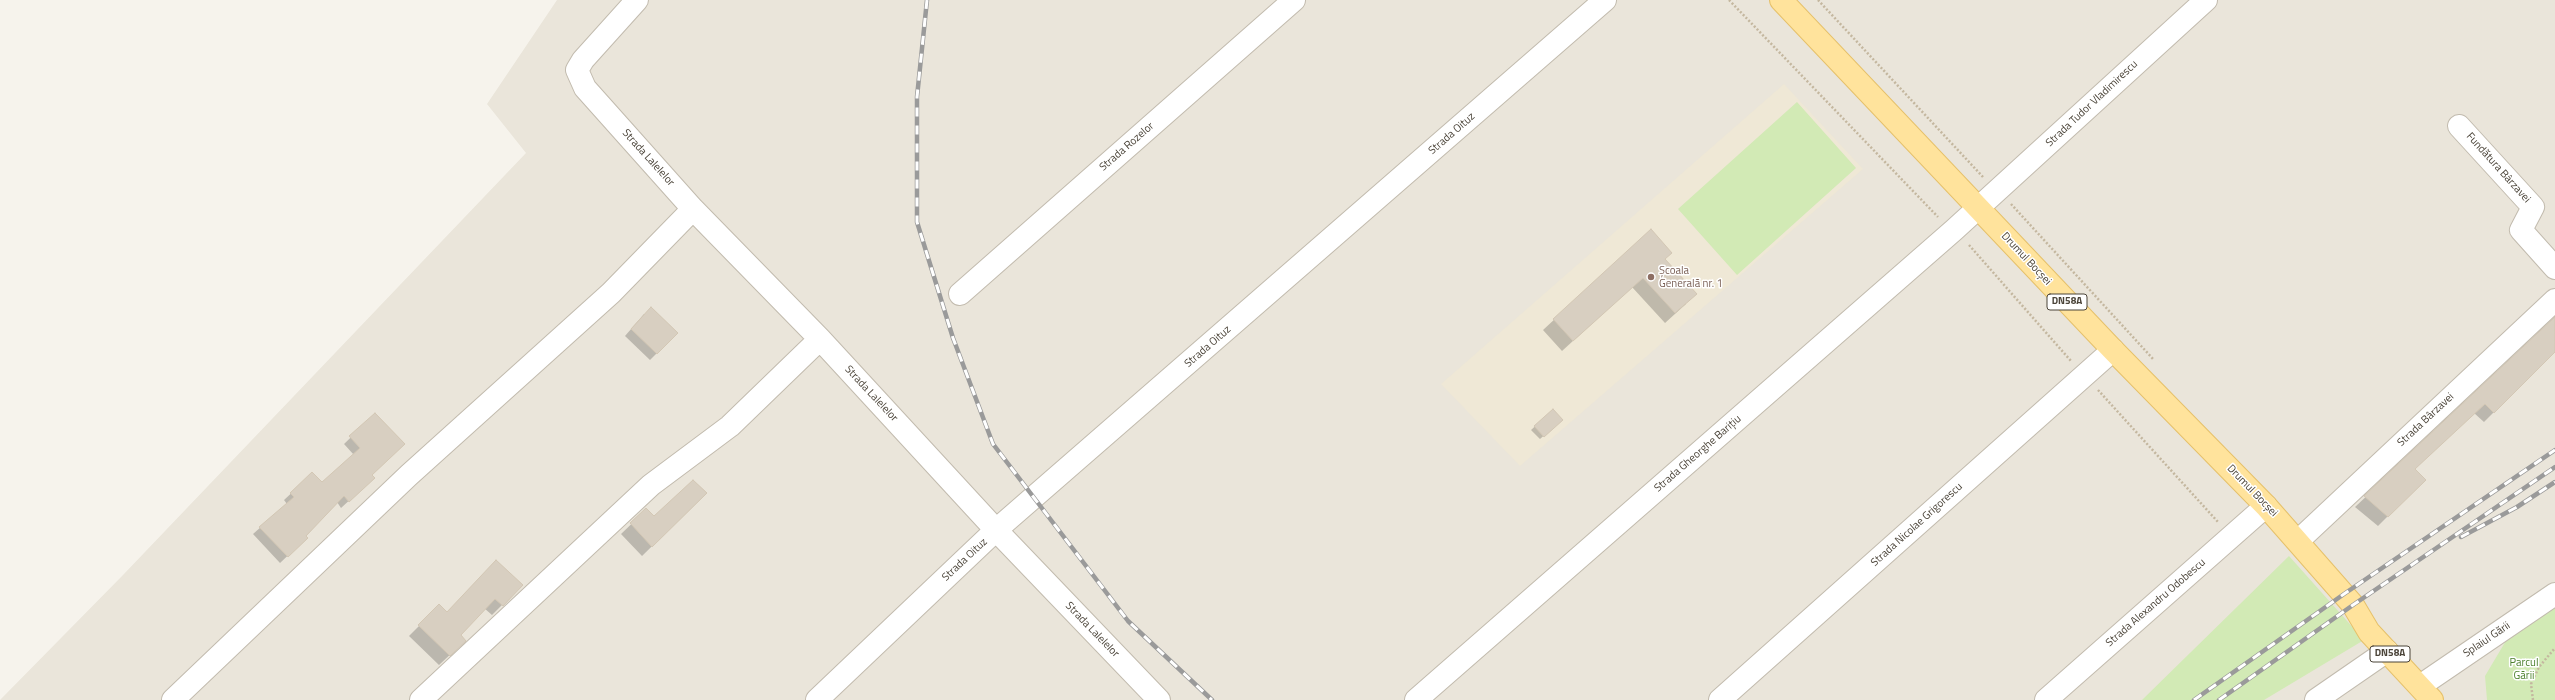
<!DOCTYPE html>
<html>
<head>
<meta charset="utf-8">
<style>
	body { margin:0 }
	canvas { display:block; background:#f6f3ec }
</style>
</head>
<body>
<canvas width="2555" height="700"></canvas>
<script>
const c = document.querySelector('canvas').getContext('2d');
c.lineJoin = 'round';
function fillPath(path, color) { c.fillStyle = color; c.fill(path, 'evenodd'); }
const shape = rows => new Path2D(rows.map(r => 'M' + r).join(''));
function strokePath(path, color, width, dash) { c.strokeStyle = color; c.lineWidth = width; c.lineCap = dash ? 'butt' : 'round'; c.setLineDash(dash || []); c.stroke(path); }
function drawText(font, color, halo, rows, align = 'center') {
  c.font = font + ' "Titillium Web",sans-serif'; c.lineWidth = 3; c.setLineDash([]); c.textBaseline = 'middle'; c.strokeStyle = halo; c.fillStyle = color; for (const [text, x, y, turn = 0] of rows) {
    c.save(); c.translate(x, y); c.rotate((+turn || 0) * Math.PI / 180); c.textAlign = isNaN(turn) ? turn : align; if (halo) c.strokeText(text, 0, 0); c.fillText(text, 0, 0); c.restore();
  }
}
fillPath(shape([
	[557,0,2555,0,2555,700,0,700,123,575,526,153,487,104]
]), '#eae5da');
fillPath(shape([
	[1784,84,1863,169,1520,466,1441,384]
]), '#efe8d6');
fillPath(shape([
	[1797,102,1856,168,1737,275,1678,209],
	[2289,556,2364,640,2264,700,2142,700],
	[2555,606,2555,700,2487,700,2485,676,2507,639]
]), '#d2eab5');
fillPath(shape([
	[1651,230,1686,304,1665,323,1632,287,1562,351,1543,330],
	[644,314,677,333,650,360,625,336],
	[2555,319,2555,351,2484,422,2474,413,2414,469,2424,480,2378,526,2355,507],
	[1553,410,1558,423,1540,439,1531,430],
	[375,414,371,475,367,484,341,508,337,502,305,536,300,544,280,563,253,534,287,504,284,500,312,474,322,484,354,455,344,444],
	[706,493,642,556,621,534,646,510,654,518],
	[522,585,492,615,484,608,459,634,455,650,439,665,409,636,439,606,447,613]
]), '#0003');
const building = shape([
	[1651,229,1672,253,1665,259,1697,294,1675,313,1643,278,1573,341,1553,319,1651,229],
	[651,307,678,333,657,354,631,329,651,307],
	[2555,317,2555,352,2494,413,2485,404,2415,469,2426,480,2388,517,2364,496,2555,317],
	[1553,409,1563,420,1544,437,1534,426,1553,409],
	[375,413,405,444,372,475,375,478,349,502,344,496,306,536,308,538,288,557,259,527,294,497,290,493,312,472,322,482,360,448,349,436,375,413],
	[693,480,707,493,652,547,630,523,646,508,654,516,693,480],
	[496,560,523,585,503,606,495,599,461,635,466,641,450,656,418,625,439,604,447,612,496,560]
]);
fillPath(building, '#d8cfc1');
strokePath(building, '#d3c7b4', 1);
const minor = shape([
	[637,0,583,60,577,70,585,88,693,209,820,339,996,530,1159,700],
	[2459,126,2533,207,2521,230,2555,268],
	[960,294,1294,0],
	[2298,541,2555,300],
	[2420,686,2555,594],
	[173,700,409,475,611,293,693,209],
	[421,700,651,485,730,426,820,339],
	[817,700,996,530,1605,0],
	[1416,700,1954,230,2206,0],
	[1720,700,2113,350],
	[2046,700,2266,506],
	[2316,700,2387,651]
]);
const primary = shape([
	[1781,0,2113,350,2266,506,2353,605,2369,632,2432,700]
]);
strokePath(minor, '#c2bbae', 24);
strokePath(primary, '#e6c16a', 24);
strokePath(shape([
	[1729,0,1938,217],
	[1818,0,1983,177],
	[2011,204,2154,360],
	[1969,245,2071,361],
	[2098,390,2218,522],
	[2533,700,2531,684,2539,667,2555,648]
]), '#c4b79f', 2.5, [2, 2]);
strokePath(minor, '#fff', 22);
strokePath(primary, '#ffe39c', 22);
const rail = shape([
	[927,0,917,97,917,222,953,338,993,444,1128,621,1212,700],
	[2461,537,2517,507,2555,482],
	[2194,700,2344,594,2555,450],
	[2219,700,2353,605,2555,467]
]);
strokePath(rail, '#9a9a9a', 4.5);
strokePath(rail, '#fff', 3, [9]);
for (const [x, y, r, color] of [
	[1651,277,4,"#8d6e63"]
]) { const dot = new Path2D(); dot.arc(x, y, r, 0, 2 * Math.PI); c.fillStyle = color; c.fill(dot); strokePath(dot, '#fff', 1.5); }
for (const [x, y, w] of [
	[2067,302,40],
	[2390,654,40]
]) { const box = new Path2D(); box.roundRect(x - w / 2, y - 8, w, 16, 3); c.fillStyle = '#fff'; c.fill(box); strokePath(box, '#4b4439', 1); }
drawText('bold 10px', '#4b4439', null, [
	["DN58A",2067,302],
	["DN58A",2390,654]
]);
drawText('11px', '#4b4439', '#fff', [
	["Strada Tudor Vladimirescu",2092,104,-43],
	["Strada Oituz",1452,134,-41],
	["Strada Rozelor",1127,147,-41],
	["Strada Lalelelor",648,158,48],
	["Fundătura Bârzavei",2498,168,48],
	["Drumul Bocșei",2026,259,47],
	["Strada Oituz",1208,347,-41],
	["Strada Lalelelor",871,394,47],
	["Strada Bârzavei",2426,420,-43],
	["Strada Gheorghe Barițiu",1698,454,-41],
	["Drumul Bocșei",2252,491,46],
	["Strada Nicolae Grigorescu",1917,525,-42],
	["Strada Oituz",965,560,-43],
	["Strada Alexandru Odobescu",2156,603,-41],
	["Strada Lalelelor",1092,630,46],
	["Splaiul Gării",2487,640,-34]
]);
drawText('11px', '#785e54', '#fff', [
	["Școala",1659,271],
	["Generală nr. 1",1659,284]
], 'left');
drawText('11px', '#4a7f2a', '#fff', [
	["Parcul",2524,663],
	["Gării",2524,676]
]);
</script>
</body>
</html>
